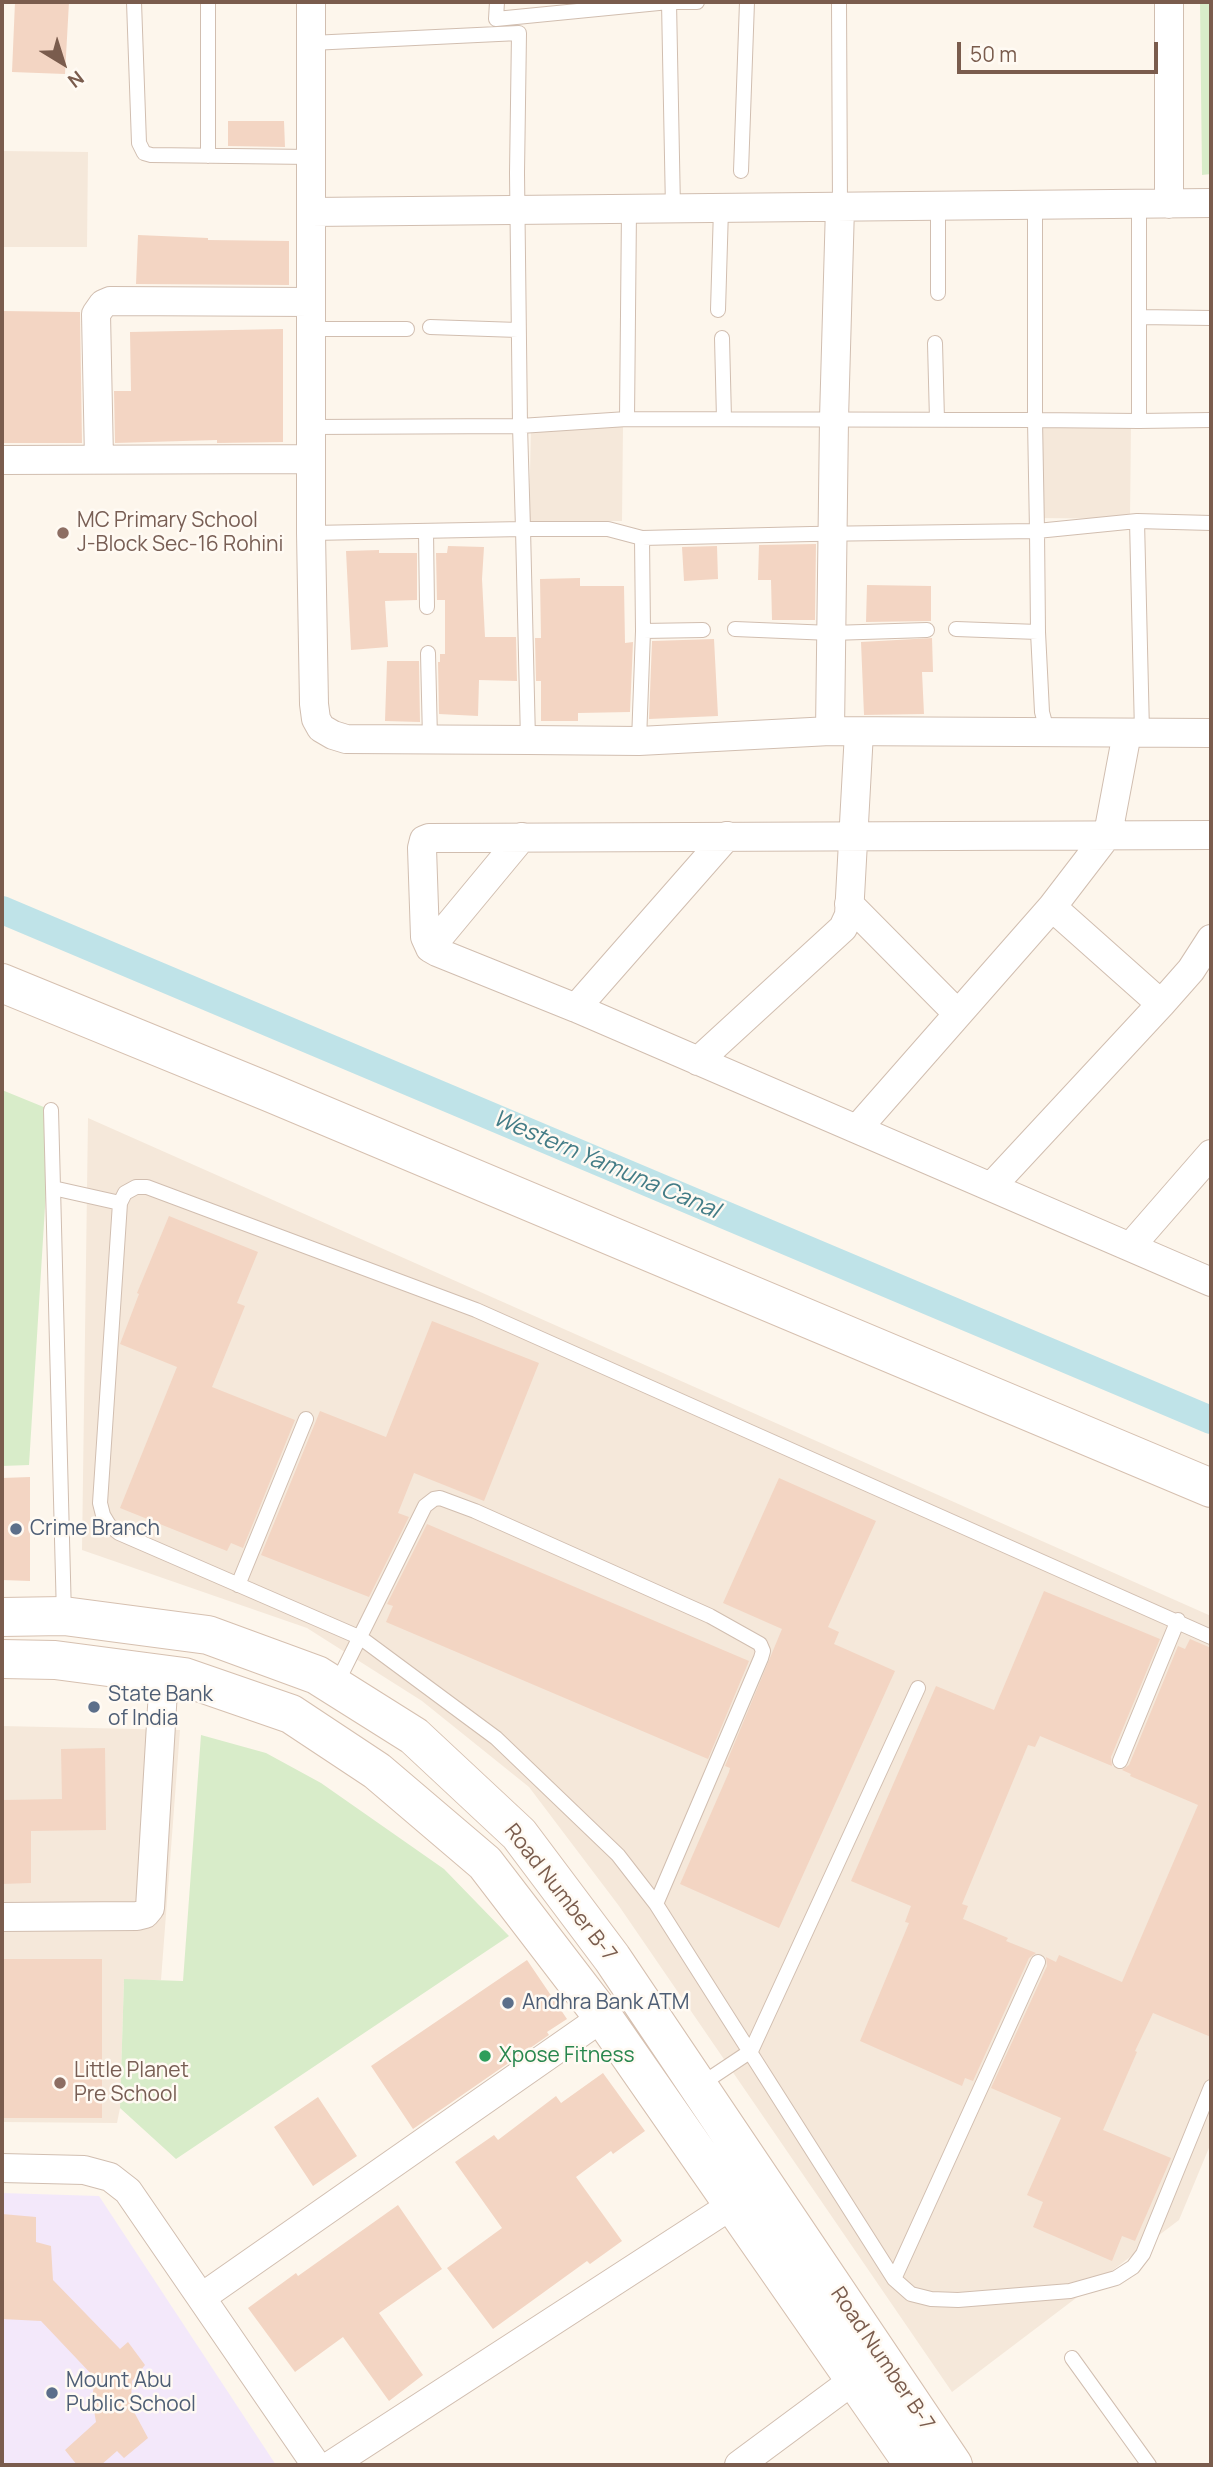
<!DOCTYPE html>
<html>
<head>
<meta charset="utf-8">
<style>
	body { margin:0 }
	#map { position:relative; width:1213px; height:2467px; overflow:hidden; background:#fdf6ec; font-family:Manrope,sans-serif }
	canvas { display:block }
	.frame { position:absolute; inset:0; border:4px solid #7a5c4d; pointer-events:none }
	.north { position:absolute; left:28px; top:28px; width:70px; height:70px; -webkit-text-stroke:5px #fffaf3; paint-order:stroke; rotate:142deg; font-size:19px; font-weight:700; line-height:28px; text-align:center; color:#7a5c4d }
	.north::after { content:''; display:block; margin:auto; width:24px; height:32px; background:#7a5c4d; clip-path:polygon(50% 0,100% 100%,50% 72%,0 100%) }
	.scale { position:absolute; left:957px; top:42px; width:201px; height:32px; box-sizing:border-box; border:4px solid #7a5c4d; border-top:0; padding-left:9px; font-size:21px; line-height:24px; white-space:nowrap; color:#7a5c4d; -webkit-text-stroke:5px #fffaf3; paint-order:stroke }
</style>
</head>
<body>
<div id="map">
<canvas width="1213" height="2467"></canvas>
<div class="frame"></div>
<div class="north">N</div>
<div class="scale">50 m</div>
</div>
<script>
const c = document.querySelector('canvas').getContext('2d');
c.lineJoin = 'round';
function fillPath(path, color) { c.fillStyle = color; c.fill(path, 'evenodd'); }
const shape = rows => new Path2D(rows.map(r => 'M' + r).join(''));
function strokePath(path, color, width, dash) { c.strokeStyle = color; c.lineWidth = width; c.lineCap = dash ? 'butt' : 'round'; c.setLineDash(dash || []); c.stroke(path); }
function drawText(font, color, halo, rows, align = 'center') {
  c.font = font + ' Manrope,sans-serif'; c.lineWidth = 5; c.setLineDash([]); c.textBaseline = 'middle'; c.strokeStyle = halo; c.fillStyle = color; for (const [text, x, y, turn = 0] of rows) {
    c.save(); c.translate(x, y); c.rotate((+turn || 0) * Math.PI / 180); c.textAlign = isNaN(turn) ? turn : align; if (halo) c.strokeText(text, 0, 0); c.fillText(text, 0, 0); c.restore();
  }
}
fillPath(shape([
	[2,151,88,152,87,247,2,247],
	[1039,422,1131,423,1130,519,1038,518],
	[531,425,623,426,622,521,529,521],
	[88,1118,1211,1616,1211,2143,1179,2220,952,2392,619,1906,529,1787,422,1701,307,1628,82,1550],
	[2,1726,180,1730,161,1980,124,1980,120,2108,117,2123,2,2122]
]), '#f5e8da');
fillPath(shape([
	[2,2193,99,2196,276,2465,2,2465]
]), '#f3e8fa');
fillPath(shape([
	[1200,2,1211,2,1211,174,1202,175],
	[2,1090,51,1110,29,1465,2,1466],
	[201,1735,266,1753,321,1783,444,1869,509,1936,176,2159,120,2108,124,1979,183,1981]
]), '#d8ecc9');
strokePath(shape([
	[2,910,1211,1420]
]), '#bfe3e8', 28);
fillPath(shape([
	[15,2,69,2,65,74,12,72],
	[228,121,284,121,285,147,228,146],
	[138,235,208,238,208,240,289,241,289,285,136,284],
	[2,311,80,312,82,443,2,443],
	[283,329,283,442,217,443,217,440,115,443,114,391,131,391,130,332],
	[816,544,815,620,772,620,771,580,758,580,759,545],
	[448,546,484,547,482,579,485,637,516,637,517,681,479,680,478,716,439,714,438,662,440,662,440,654,445,654,445,600,437,600,436,553,447,553],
	[717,546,718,579,684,581,682,547],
	[379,550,379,553,417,553,417,600,385,601,388,647,351,650,346,551],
	[580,578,580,586,624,586,625,643,633,642,630,712,578,713,578,721,541,721,541,681,536,681,535,638,541,638,540,579],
	[867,585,931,586,931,621,866,622],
	[932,638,933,672,922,672,924,714,864,715,861,642],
	[714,639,718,716,649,719,652,641],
	[387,661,419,661,420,722,385,721],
	[169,1216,258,1252,237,1303,245,1306,212,1387,295,1420,243,1548,231,1543,227,1551,120,1508,177,1367,120,1344,139,1294,137,1293],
	[432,1321,539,1363,484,1501,414,1473,398,1513,409,1517,369,1597,261,1555,320,1411,386,1437],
	[30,1477,30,1581,2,1580,2,1478],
	[779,1478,876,1521,828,1627,839,1632,834,1644,895,1671,779,1928,680,1884,729,1772,730,1768,725,1766,782,1629,723,1603],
	[427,1524,749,1661,708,1759,386,1622,393,1606,387,1604],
	[1044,1591,1160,1639,1111,1757,1112,1766,1040,1736,1035,1747,1028,1745,962,1904,968,1906,963,1919,1008,1938,1006,1941,1036,1953,1029,1958,973,2081,965,2078,962,2086,860,2041,909,1923,905,1922,911,1906,851,1881,936,1686,994,1710],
	[1190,1639,1211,1648,1211,2037,1153,2013,1135,2051,1137,2052,1103,2130,1171,2158,1135,2241,1122,2236,1112,2261,1033,2227,1043,2202,1027,2195,1061,2118,991,2088,1047,1966,1046,1957,1056,1962,1059,1955,1122,1982,1140,1940,1198,1805,1130,1776,1131,1774,1122,1770,1129,1765,1178,1646,1185,1649],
	[105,1748,106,1830,31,1831,31,1883,2,1884,2,1800,62,1799,61,1749],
	[2,1959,102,1959,102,2118,2,2118],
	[527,1960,567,2019,547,2032,549,2035,413,2129,371,2066],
	[603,2073,645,2131,613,2154,611,2151,576,2177,622,2241,590,2264,587,2261,493,2329,447,2268,502,2228,455,2162,494,2135,498,2140,556,2096,561,2103],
	[318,2097,357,2156,313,2186,274,2127],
	[398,2205,442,2269,379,2313,423,2375,389,2401,343,2337,295,2372,248,2308,296,2273,298,2276],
	[2,2214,36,2217,36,2242,51,2246,53,2280,120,2349,128,2342,145,2365,132,2381,131,2400,133,2410,148,2438,124,2458,117,2451,101,2465,77,2465,65,2450,96,2422,92,2399,95,2378,41,2321,2,2319]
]), '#f3d5c3');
const lane = shape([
	[134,2,139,143,144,153,151,155,311,157],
	[208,2,208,156],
	[497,2,496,19,669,2],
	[839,2,840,207],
	[741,171,747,2],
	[1139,204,1139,421,1211,420],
	[938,206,938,293],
	[629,209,627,419,1035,420,1035,205],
	[673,209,669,2,697,2],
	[718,310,721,209],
	[1139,317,1211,318],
	[430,327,518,330],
	[311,329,407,329],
	[722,338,724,419],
	[935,343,937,420],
	[627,419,520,426,523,529,608,529,642,538],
	[311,427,520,426,517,173,519,33,311,43],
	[1137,521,1037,531,1035,420,1139,421],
	[426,531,427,607],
	[311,533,523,529,528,740],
	[735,629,831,633,927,630],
	[956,629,1038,632],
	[643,631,703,630],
	[428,653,430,739],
	[1142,732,1137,521,1211,523],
	[639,741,643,631,642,538,811,534,1037,531,1038,632,1042,712,1048,734],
	[51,1110,64,1616],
	[53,1188,120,1203],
	[238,1585,306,1419],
	[1211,1637,476,1310,147,1187,136,1187,125,1193,120,1203,100,1503,103,1515,109,1525,119,1533,361,1638,496,1738,618,1855,656,1904,894,2279,911,2294,931,2299,958,2300,1070,2291,1116,2278,1133,2267,1143,2254,1211,2087],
	[336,1685,425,1506,434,1499,440,1498,475,1511,710,1616,760,1644,763,1651,761,1658,656,1904],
	[1120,1761,1178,1620],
	[700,2085,751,2051,918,1688],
	[894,2279,1038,1962],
	[1072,2358,1149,2465]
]);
const street = shape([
	[311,2,311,533,314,704,316,719,321,728,333,735,346,739,528,740,639,741,830,731,1211,733],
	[1169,2,1169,204],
	[311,212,1211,203],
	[99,459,96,314,103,304,110,301,311,302],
	[2,460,311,459],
	[830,731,834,419,840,207],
	[1211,835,429,838,424,840,422,848,425,937,430,948,437,952,576,1008,1211,1282],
	[849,904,957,1013],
	[1052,907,1161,1004],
	[430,948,522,837],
	[576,1008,727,836],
	[698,1061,843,928,849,915,859,732],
	[857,1129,1052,907,1108,834,1127,733],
	[991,1187,1161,1004,1191,970,1211,939],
	[1130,1247,1211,1154],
	[2,1917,137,1916,145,1914,150,1908,164,1674],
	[2,2168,84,2170,110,2177,128,2191,316,2465],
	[202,2297,603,2017],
	[331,2465,732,2205],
	[739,2465,855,2379]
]);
const secondary = shape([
	[2,983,271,1093,1211,1488],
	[2,1617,64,1616,208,1635,317,1675,414,1736,519,1834,612,1958,953,2465],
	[2,1659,55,1660,184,1677,291,1714,377,1771,485,1863,603,2017,914,2465]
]);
strokePath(lane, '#d1beb0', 16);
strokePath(street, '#d1beb0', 30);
strokePath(secondary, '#d6c0b0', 40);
strokePath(lane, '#fff', 14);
strokePath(street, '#fff', 28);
strokePath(secondary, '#fff', 38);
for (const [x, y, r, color] of [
	[63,533,7,"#8d6e63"],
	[16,1529,7,"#5c6f8a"],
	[94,1707,7,"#5c6f8a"],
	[508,2003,7,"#5c6f8a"],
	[485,2056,7,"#2e9e5b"],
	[60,2083,7,"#8d6e63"],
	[52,2393,7,"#5c6f8a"]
]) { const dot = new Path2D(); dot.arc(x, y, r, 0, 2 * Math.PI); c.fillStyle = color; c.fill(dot); strokePath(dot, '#fffaf3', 2.5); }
drawText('21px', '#785e54', '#fffaf3', [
	["MC Primary School",77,521],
	["J-Block Sec-16 Rohini",77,545],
	["Little Planet",74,2071],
	["Pre School",74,2095]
], 'left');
drawText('21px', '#4e5e75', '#fffaf3', [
	["Crime Branch",30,1529],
	["State Bank",108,1695],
	["of India",108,1719],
	["Andhra Bank ATM",522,2003],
	["Mount Abu",66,2381],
	["Public School",66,2405]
], 'left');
drawText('21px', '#7a5c4d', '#fffaf3', [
	["Road Number B-7",560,1893,52],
	["Road Number B-7",882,2359,56]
]);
drawText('21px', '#27864d', '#fffaf3', [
	["Xpose Fitness",499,2056]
], 'left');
drawText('italic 23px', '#437c86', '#fffaf3', [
	["Western Yamuna Canal",606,1165,23]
]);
</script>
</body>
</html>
